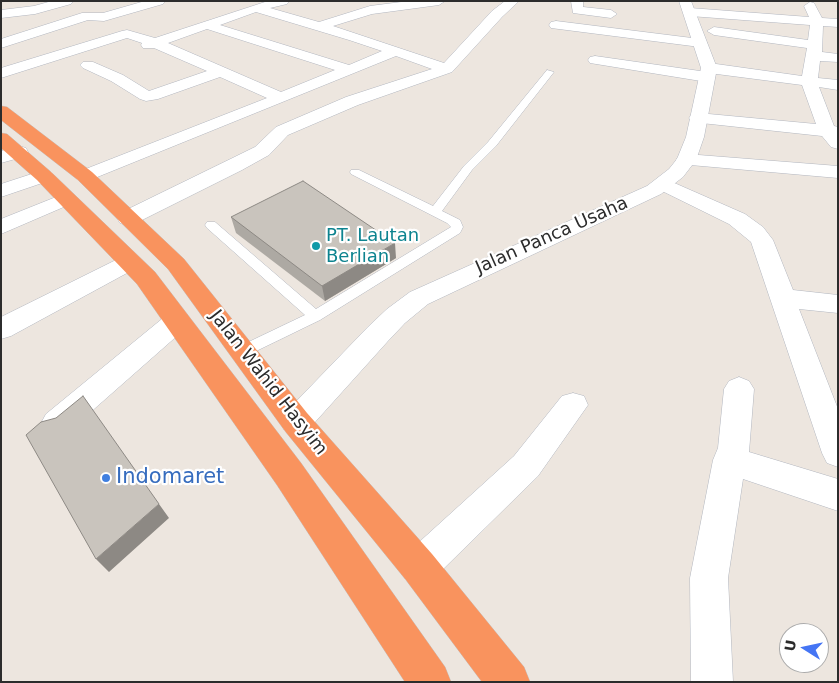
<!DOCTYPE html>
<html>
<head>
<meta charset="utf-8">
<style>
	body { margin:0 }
	#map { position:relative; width:839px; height:683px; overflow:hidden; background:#ede6df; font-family:"DejaVu Sans",sans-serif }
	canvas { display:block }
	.frame { position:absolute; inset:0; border:2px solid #2c2c2c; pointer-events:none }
	.north { position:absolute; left:779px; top:623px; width:50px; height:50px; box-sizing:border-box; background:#fff; border:1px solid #ababab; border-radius:50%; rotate:280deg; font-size:14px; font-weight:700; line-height:20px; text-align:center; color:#2c2c2c }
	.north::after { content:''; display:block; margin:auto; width:18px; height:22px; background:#4575f4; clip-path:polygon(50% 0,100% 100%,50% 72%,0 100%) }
</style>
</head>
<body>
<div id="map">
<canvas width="839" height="683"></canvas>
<div class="frame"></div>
<div class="north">U</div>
</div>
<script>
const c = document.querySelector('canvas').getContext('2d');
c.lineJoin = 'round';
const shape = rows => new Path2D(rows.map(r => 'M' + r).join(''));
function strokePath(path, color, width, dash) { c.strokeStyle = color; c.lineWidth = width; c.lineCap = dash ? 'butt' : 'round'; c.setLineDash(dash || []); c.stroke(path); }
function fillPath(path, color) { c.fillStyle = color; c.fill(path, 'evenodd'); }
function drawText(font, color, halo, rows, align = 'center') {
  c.font = font + ' "DejaVu Sans",sans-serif'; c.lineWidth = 4.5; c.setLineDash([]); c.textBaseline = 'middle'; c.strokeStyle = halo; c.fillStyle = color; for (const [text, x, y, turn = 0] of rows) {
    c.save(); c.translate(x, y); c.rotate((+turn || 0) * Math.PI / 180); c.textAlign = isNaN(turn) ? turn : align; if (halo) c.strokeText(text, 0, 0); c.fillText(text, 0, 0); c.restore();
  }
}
const lane = shape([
	[547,70,554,72,496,146,472,170,442,211,460,220,463,227,460,233,320,320,248,355,243,357,238,355,235,351,238,347,305,315,207,228,205,225,207,222,215,222,316,309,451,227,447,223,351,174,350,172,351,170,359,170,433,206,464,166,488,142,547,70]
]);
const street = shape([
	[52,1,73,1,71,4,35,14,1,18,1,10,34,6,52,1],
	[145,1,165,1,163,4,104,21,88,20,1,48,1,39,82,13,103,13,145,1],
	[268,1,289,1,287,4,270,8,319,22,370,6,409,1,445,1,439,5,372,14,333,26,444,63,492,11,505,1,519,1,502,17,452,72,358,105,288,135,269,155,242,170,136,223,128,225,120,223,117,218,120,213,255,147,276,127,346,97,432,69,396,56,85,182,78,180,75,176,78,172,267,98,220,77,158,99,146,101,140,99,111,81,83,68,80,65,83,62,93,62,123,75,149,91,207,71,154,48,143,48,141,45,142,43,127,38,1,78,1,68,122,31,127,30,155,38,268,1],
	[256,12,349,40,382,51,349,65,220,25,256,12],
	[207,29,335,70,281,92,168,43,207,29],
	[571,1,583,1,583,7,611,10,617,14,611,18,573,13,571,1],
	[810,2,814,3,822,18,838,19,838,27,823,26,822,52,838,54,838,62,820,61,818,78,838,80,838,90,819,87,834,126,838,127,838,149,831,147,822,136,692,122,689,118,692,114,698,113,816,124,802,85,709,73,704,71,701,68,704,65,709,63,802,76,807,48,714,35,707,31,714,27,808,40,810,25,690,16,684,12,690,8,809,17,804,6,810,2],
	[556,21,700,39,705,40,707,43,705,46,700,47,551,28,549,25,551,22,556,21],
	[595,56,707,72,713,74,715,77,713,80,707,82,590,63,588,60,590,57,595,56],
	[19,146,26,148,28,152,26,156,1,163,1,151,19,146],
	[686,154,838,166,838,178,679,164,676,160,679,156,686,154],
	[44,170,51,172,54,176,51,180,1,197,1,184,44,170],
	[663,178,745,214,763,227,773,240,793,290,838,295,838,313,799,309,838,409,838,467,827,463,822,453,751,242,729,224,656,188,653,184,656,180,663,178],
	[66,193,73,195,77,199,73,203,1,234,1,219,66,193],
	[130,254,138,257,142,262,138,267,11,336,1,339,1,317,122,257,130,254],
	[177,312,186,314,190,321,186,328,68,432,57,436,46,432,41,423,46,414,168,314,177,312],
	[739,377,749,381,754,389,749,452,838,479,838,511,743,479,728,578,733,682,691,682,690,578,713,460,718,448,724,389,729,381,739,377],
	[573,393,584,396,588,405,538,476,432,580,419,586,406,580,400,567,406,554,514,456,562,396,573,393]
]);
const secondary = shape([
	[679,1,691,1,717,68,704,137,696,160,683,177,661,194,428,304,405,323,388,341,307,431,296,435,285,431,280,422,285,413,368,327,387,309,410,292,647,186,669,169,677,159,686,137,701,68,679,1]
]);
const highway = shape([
	[1,106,7,107,92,172,184,259,307,413,432,554,524,667,530,682,482,682,406,580,285,431,168,269,78,180,1,120,1,106],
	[1,133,7,134,51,172,155,272,301,463,445,667,451,682,405,682,277,485,137,284,37,180,1,148,1,133]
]);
strokePath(lane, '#b2b6bf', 1);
strokePath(street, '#b2b6bf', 1);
strokePath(secondary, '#b2b6bf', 1);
strokePath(highway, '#c4c4c4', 1);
fillPath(lane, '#fff');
fillPath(street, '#fff');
fillPath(secondary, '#fff');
fillPath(highway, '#f9935e');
fillPath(shape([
	[231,217,396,258,325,301,236,233]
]), '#ada9a3');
fillPath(shape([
	[395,243,396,258,325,301,322,286],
	[159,504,169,518,109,572,96,559]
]), '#8d8984');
const building = shape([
	[303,181,395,243,322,286,231,217,303,181],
	[83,396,159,504,96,559,26,435,41,422,56,418,83,396]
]);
fillPath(building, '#c9c4bd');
strokePath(building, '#8d8984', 1);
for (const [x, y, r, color] of [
	[316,246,5,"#0f9aa8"],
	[106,478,5,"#3f7fe0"]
]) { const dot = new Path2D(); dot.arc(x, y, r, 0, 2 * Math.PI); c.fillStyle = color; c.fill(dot); strokePath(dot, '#fff', 2); }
drawText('18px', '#0d838f', '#fff', [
	["PT. Lautan",326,236],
	["Berlian",326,257]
], 'left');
drawText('18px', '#2c2c2c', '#fff', [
	["Jalan Panca Usaha",552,236,-24],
	["Jalan Wahid Hasyim",268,383,52]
]);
drawText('21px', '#366cbe', '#fff', [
	["Indomaret",116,478]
], 'left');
</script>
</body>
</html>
